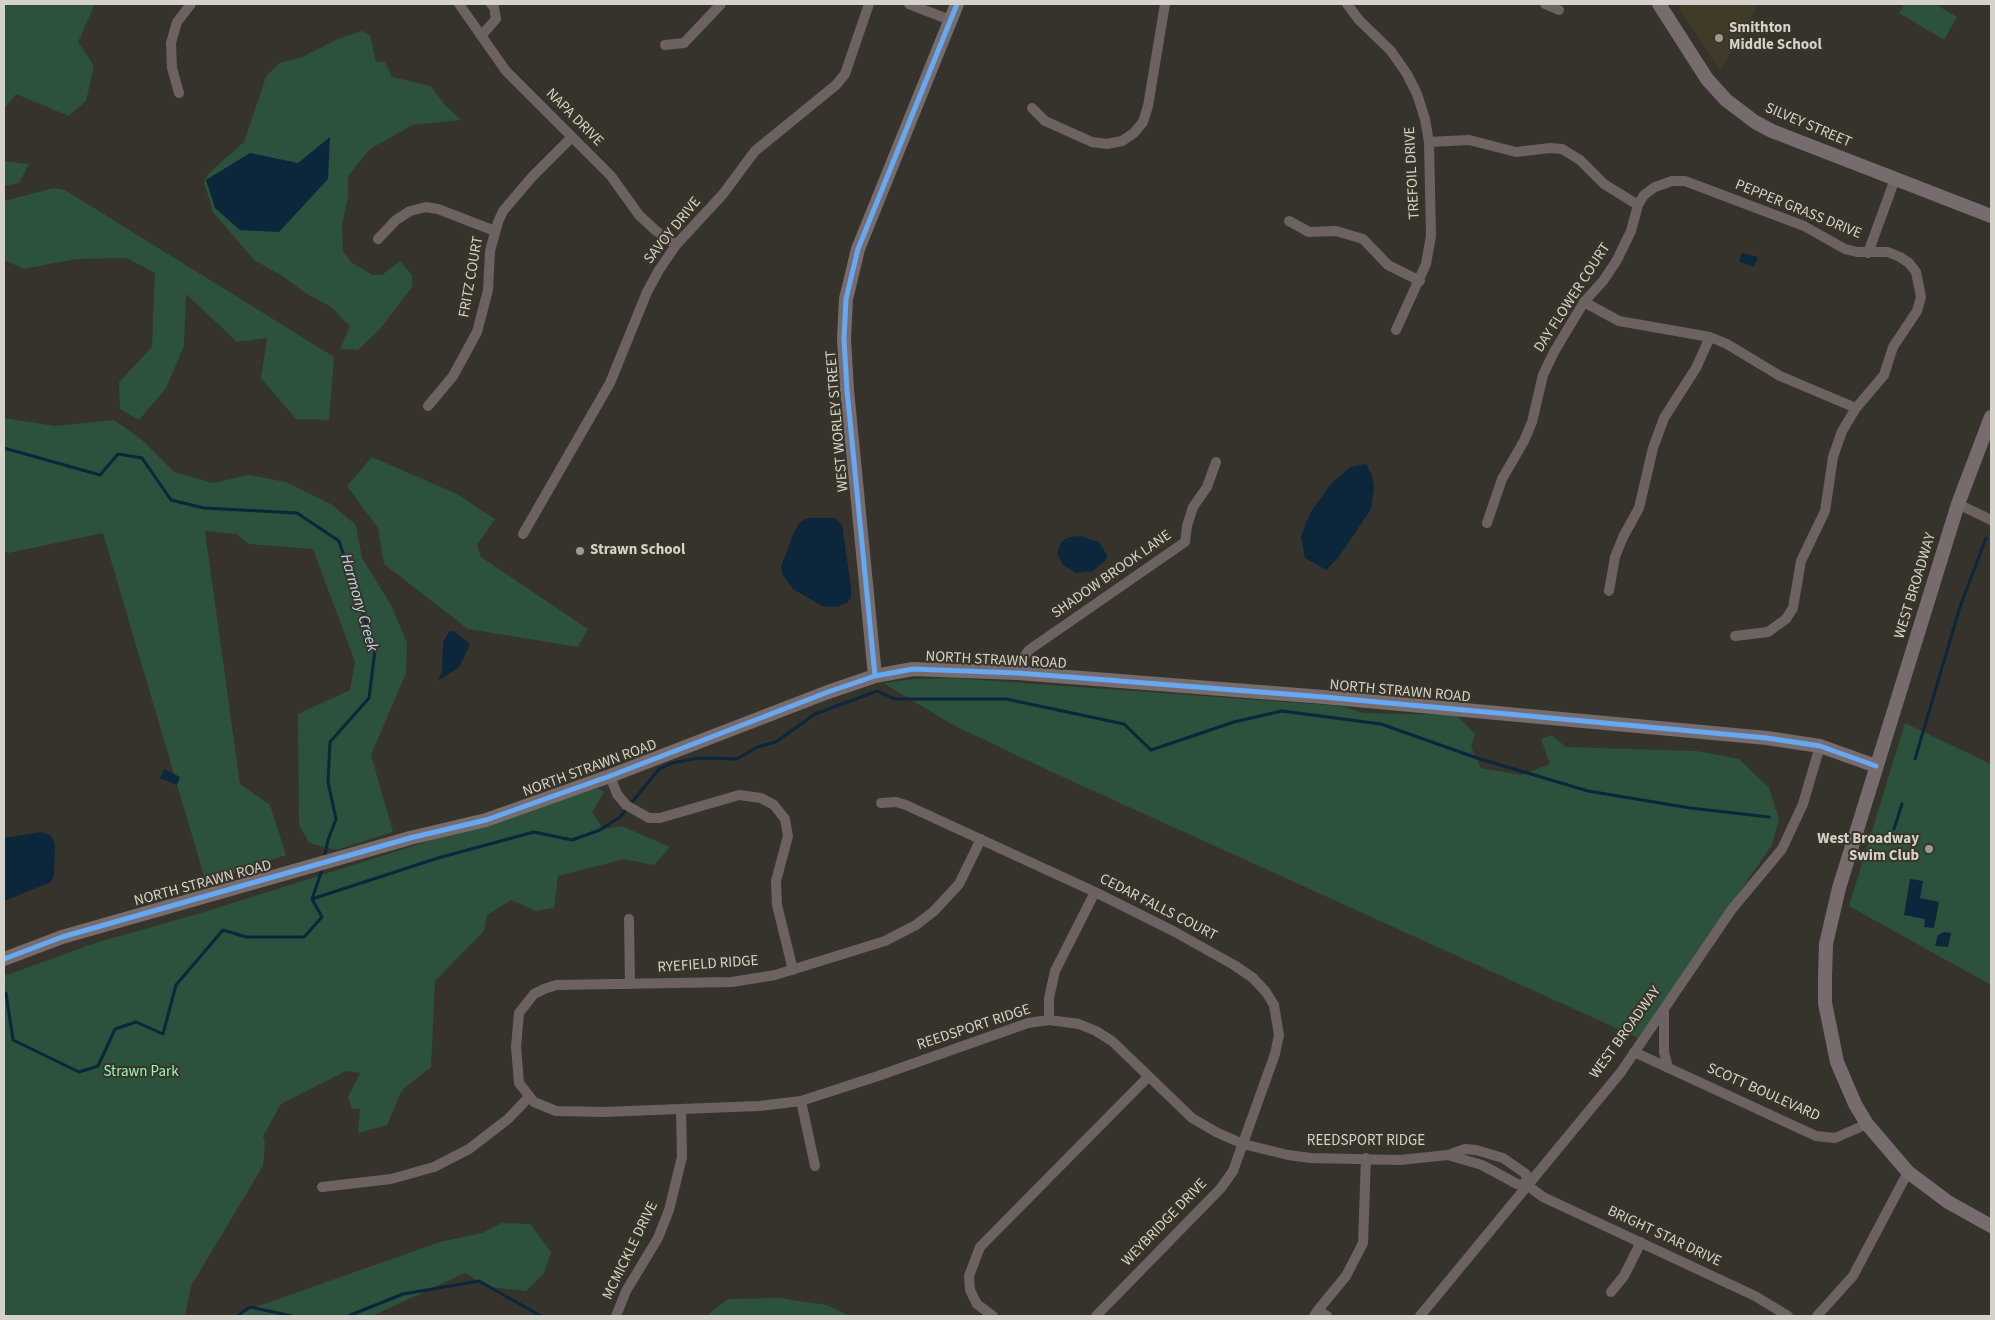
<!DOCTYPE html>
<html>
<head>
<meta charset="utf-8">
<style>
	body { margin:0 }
	#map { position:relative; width:1995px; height:1320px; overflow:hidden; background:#36332c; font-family:"Source Sans 3",sans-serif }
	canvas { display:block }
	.frame { position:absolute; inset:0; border:5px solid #d4d2ca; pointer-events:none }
</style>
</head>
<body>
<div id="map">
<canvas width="1995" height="1320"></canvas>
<div class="frame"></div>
</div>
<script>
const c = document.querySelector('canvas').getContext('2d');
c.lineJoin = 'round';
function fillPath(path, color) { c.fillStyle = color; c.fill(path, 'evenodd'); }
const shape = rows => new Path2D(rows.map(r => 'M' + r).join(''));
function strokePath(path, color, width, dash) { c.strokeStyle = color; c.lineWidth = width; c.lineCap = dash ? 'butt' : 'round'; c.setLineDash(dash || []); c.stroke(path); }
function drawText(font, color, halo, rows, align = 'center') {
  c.font = font + ' "Source Sans 3",sans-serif'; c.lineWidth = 4; c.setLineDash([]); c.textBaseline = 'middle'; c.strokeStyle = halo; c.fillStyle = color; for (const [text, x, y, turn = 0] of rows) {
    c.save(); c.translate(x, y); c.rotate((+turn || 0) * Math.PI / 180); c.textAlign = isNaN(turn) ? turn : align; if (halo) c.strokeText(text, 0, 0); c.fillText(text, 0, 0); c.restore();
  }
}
fillPath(shape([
	[1677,4,1759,4,1720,71]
]), '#403a29');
fillPath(shape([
	[4,4,95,4,78,42,94,66,86,101,69,116,16,94,4,109],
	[1905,4,1935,4,1957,17,1944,40,1899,13],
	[362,31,370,35,376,62,385,62,392,77,431,86,444,104,461,120,413,125,370,149,348,176,348,197,342,225,343,251,352,263,373,275,382,275,400,261,412,275,412,287,380,329,358,350,340,349,350,326,331,307,305,293,284,277,254,260,213,212,204,182,208,174,244,142,266,77,279,63,300,58,340,38],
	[4,161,29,164,19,183,4,186],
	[54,188,65,190,334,357,329,420,296,419,261,378,267,338,237,342,186,294,184,346,166,388,139,420,120,409,119,382,152,347,155,273,127,258,76,259,24,269,4,260,4,201],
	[4,418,55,426,114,420,142,440,174,472,213,483,249,475,286,482,331,504,356,525,362,558,391,605,407,643,406,673,371,755,393,832,336,850,309,843,299,825,298,714,350,690,355,662,313,549,249,544,236,534,205,531,240,784,270,805,286,855,206,883,103,533,8,553,4,551],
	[372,457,457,494,495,519,477,545,481,557,588,629,578,647,468,629,384,564,378,528,347,486],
	[954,678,1341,706,1363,713,1456,715,1475,734,1471,747,1481,768,1521,775,1550,764,1541,739,1551,735,1566,747,1696,751,1739,759,1769,788,1779,819,1772,845,1638,1038,1054,773,955,726,883,683,914,679],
	[1905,723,1991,764,1991,985,1849,906],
	[597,788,604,792,592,812,603,829,622,826,670,847,654,865,624,859,558,876,554,908,536,911,511,900,487,915,484,931,435,981,431,1067,402,1090,387,1125,358,1133,360,1109,352,1109,348,1097,360,1073,346,1071,281,1104,263,1136,265,1144,263,1166,191,1286,185,1316,4,1316,4,976,95,943,201,913],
	[502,1223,530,1224,551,1252,544,1273,526,1291,489,1287,465,1273,372,1316,230,1316,440,1242,482,1233],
	[780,1298,826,1305,850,1316,706,1316,728,1299]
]), '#2c513c');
fillPath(shape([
	[330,137,328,179,279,232,240,230,215,208,206,180,250,153,298,163],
	[1742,253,1758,257,1754,267,1739,261],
	[1366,464,1372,475,1374,488,1371,509,1338,558,1326,570,1305,558,1301,536,1310,513,1331,484,1350,467],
	[807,518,835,518,842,525,851,587,851,597,847,603,837,607,822,606,793,589,782,574,781,567,794,532,800,522],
	[1080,536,1099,542,1107,555,1106,560,1093,571,1076,573,1062,564,1057,553,1061,542,1069,537],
	[454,631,469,643,469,647,459,667,438,681,442,671,443,642,449,632],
	[164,769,180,777,177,785,160,778],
	[42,832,51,836,55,844,54,876,51,882,4,901,4,838],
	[1910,879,1923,881,1920,898,1939,902,1934,928,1924,927,1925,919,1904,915],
	[1944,932,1951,933,1948,947,1935,946,1938,935]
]), '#0c263b');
strokePath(shape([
	[4,448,100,475,118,454,142,458,171,500,204,508,297,513,339,541,375,650,369,698,330,742,328,782,336,819,328,840,324,859],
	[1915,759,1960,607,1986,538],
	[1894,829,1902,804],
	[312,899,438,858,534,832,572,840,600,830,620,817,659,769,672,763,699,758,737,759,757,747,776,742,815,714,877,691,895,699,1006,699,1124,724,1151,750,1234,722,1282,711,1381,724,1477,758,1588,791,1690,808,1769,817],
	[4,993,6,993,13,1040,79,1072,98,1066,115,1029,136,1022,163,1034,176,985,223,930,246,937,304,937,322,917,312,899,323,867],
	[237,1316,250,1307,292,1316],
	[348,1316,403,1294,479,1281,541,1316]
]), '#0c263b', 3);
strokePath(shape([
	[459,4,506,71,611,176,639,215,655,230,676,245],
	[909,4,950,20],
	[1347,4,1359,20,1391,51,1407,74,1417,94,1425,119,1429,142,1431,236,1426,264,1396,330],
	[1545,4,1559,10],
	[482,35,496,19,494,7,491,4],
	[665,45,684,43,721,4],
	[179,93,172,68,171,43,177,22,191,4],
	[1032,108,1045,121,1092,142,1107,144,1122,141,1134,133,1143,122,1148,106,1165,4],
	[1429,142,1469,140,1516,152,1550,148,1562,149,1580,160,1604,184,1638,205],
	[1289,221,1309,232,1336,231,1363,239,1388,265,1420,281],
	[378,239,396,220,410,211,426,207,438,209,495,231],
	[1868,253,1895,179],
	[1584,302,1619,321,1710,337,1727,344,1780,376,1856,408],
	[428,406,453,376,477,332,488,290,490,251,498,222,503,211,532,177,572,137],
	[1958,504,1991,520],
	[1487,523,1502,479,1524,441,1532,422,1543,375,1554,352,1584,302,1603,281,1617,260,1631,231,1638,205,1644,195,1655,187,1672,181,1685,181,1804,226,1845,249,1857,252,1888,252,1900,257,1909,263,1916,272,1921,297,1917,311,1893,347,1884,375,1856,408,1842,431,1833,457,1825,511,1801,561,1793,608,1786,619,1768,632,1735,636],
	[523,534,610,383,647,292,659,270,676,245,723,194,755,151,836,85,845,74,869,4],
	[1609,591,1615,557,1623,537,1639,508,1653,448,1664,418,1696,368,1710,337],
	[1022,673,1023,658,1029,650,1185,542,1187,526,1193,507,1207,487,1216,462],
	[610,776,617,794,626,805,649,818,660,818,739,795,761,798,774,805,785,819,788,836,776,881,777,905,793,970],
	[881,803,896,802,906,805,1095,892,1175,932,1234,965,1253,978,1266,992,1274,1005,1279,1035,1275,1054,1233,1171,1221,1188,1096,1316],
	[981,839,959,884,934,911,916,925,885,941,775,975,732,982,556,985,544,989,534,994,519,1013,516,1047,519,1083,534,1102,556,1111,603,1112,759,1106,801,1101,878,1076,1028,1023,1049,1020,1079,1024,1096,1031,1112,1041,1192,1118,1216,1132,1243,1144,1288,1155,1311,1158,1400,1160,1448,1155,1465,1149,1476,1150,1503,1158,1526,1174,1527,1185],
	[629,919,630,984],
	[1664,1009,1664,1052,1668,1068],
	[1049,1020,1049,998,1055,971,1095,892],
	[1634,1052,1816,1136,1835,1138,1867,1124],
	[801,1101,815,1166],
	[1448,1155,1482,1165,1517,1184,1527,1185],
	[1527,1185,1543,1197,1755,1296,1788,1316],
	[322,1187,391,1179,434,1167,469,1149,508,1119,529,1097],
	[1611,1292,1624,1276,1641,1242],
	[1318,1310,1346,1276,1363,1243,1366,1158],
	[616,1316,626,1291,658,1238,669,1210,682,1157,681,1109],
	[993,1316,977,1304,970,1290,969,1276,980,1247,1148,1077],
	[1314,1316,1318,1310,1327,1316],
	[1420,1316,1621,1072,1732,909,1782,849,1803,804,1820,746],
	[1817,1316,1853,1276,1908,1172]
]), '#6c6262', 10);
strokePath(shape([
	[1659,4,1707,79,1726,100,1755,122,1772,131,1991,216],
	[1991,417,1958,504,1839,888,1826,944,1825,976,1825,1003,1837,1062,1855,1104,1867,1124,1908,1172,1948,1202,1991,1226],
	[875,676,847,390,844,339,846,299,858,249,957,4],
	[4,959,62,937,410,838,486,820,610,776,828,692,875,676,913,669,1018,673,1324,697,1767,738,1820,746,1876,766]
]), '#776c6d', 14);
strokePath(shape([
	[875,676,847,390,844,339,846,299,858,249,957,4],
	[4,959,62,937,410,838,486,820,610,776,828,692,875,676,913,669,1018,673,1324,697,1767,738,1820,746,1876,766]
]), '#66a8f1', 5);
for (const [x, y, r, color] of [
	[1719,38,5,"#9d9a93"],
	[580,551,5,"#9d9a93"],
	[1929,849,5,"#9d9a93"]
]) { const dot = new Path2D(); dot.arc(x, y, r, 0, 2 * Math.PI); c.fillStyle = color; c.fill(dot); strokePath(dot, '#393529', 2); }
drawText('bold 15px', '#d4d2ca', '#393529', [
	["Smithton",1729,29],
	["Middle School",1729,46],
	["Strawn School",590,551],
	["West Broadway",1919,840,"right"],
	["Swim Club",1919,857,"right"]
], 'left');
drawText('15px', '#d4d2ca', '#393529', [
	["NAPA DRIVE",574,118,45],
	["SILVEY STREET",1808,126,23],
	["TREFOIL DRIVE",1413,173,-93],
	["PEPPER GRASS DRIVE",1798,210,22],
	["SAVOY DRIVE",673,231,-51],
	["FRITZ COURT",472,277,-80],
	["DAY FLOWER COURT",1573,298,-57],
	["WEST WORLEY STREET",838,421,-95],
	["SHADOW BROOK LANE",1112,575,-35],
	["WEST BROADWAY",1916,586,-73],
	["NORTH STRAWN ROAD",996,661,3],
	["NORTH STRAWN ROAD",1400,692,5],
	["NORTH STRAWN ROAD",590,769,-20],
	["NORTH STRAWN ROAD",203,884,-15],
	["CEDAR FALLS COURT",1158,908,27],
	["RYEFIELD RIDGE",708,965,-4],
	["REEDSPORT RIDGE",974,1028,-18],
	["WEST BROADWAY",1626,1033,-54],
	["SCOTT BOULEVARD",1763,1093,24],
	["REEDSPORT RIDGE",1366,1142],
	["WEYBRIDGE DRIVE",1165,1223,-46],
	["BRIGHT STAR DRIVE",1664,1237,25],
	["MCMICKLE DRIVE",631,1251,-64]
]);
drawText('15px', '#91f9c1', '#393529', [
	["Strawn Park",141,1073]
]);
drawText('italic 16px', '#b9d5f2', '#393529', [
	["Harmony Creek",358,603,74]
]);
</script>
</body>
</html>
